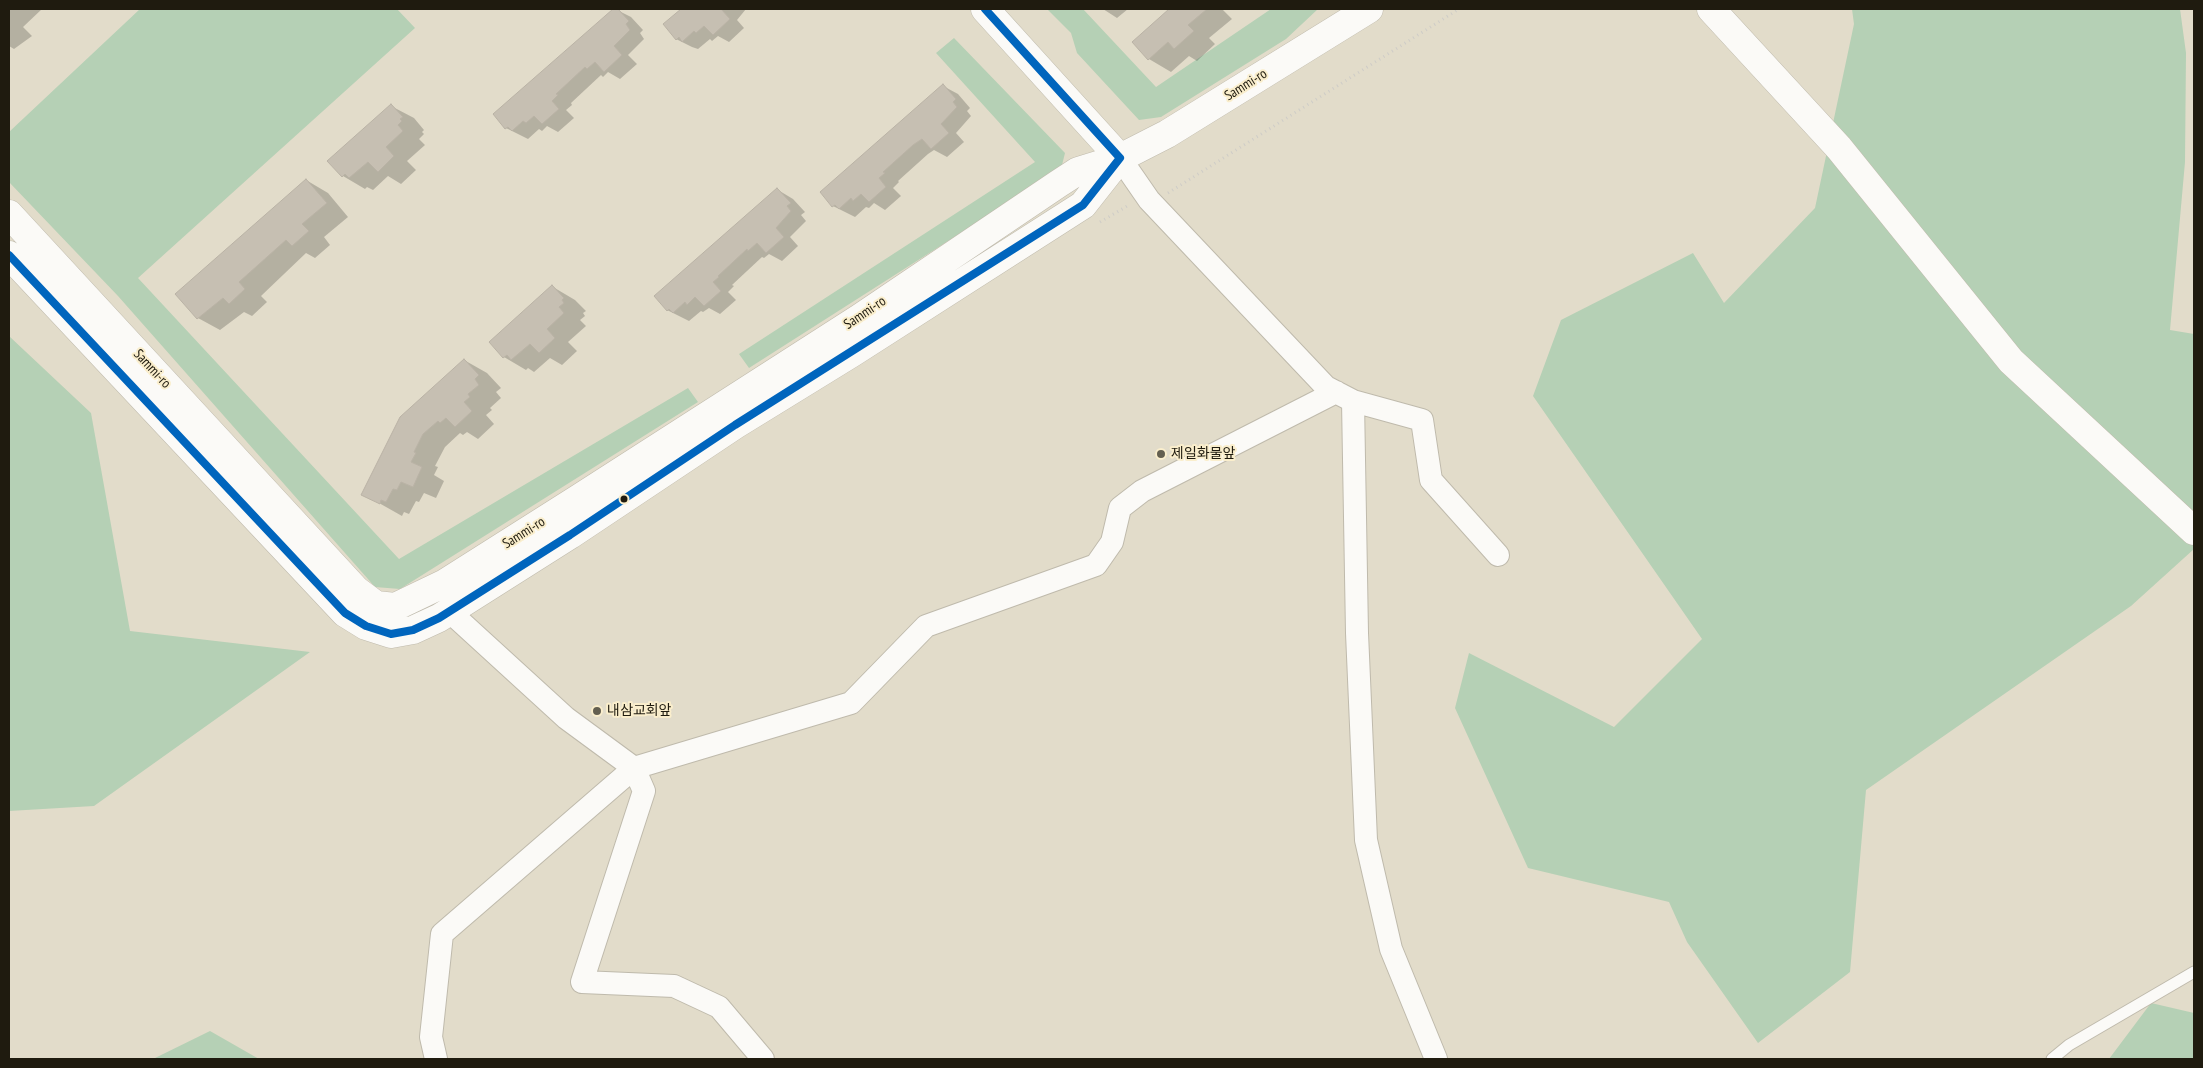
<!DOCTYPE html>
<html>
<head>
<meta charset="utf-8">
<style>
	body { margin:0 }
	#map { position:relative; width:2203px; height:1068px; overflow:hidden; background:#e2dcca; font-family:"PT Sans Narrow",sans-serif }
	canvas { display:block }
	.frame { position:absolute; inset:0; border:10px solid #1f1b0f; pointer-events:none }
</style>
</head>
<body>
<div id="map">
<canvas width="2203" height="1068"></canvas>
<div class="frame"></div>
</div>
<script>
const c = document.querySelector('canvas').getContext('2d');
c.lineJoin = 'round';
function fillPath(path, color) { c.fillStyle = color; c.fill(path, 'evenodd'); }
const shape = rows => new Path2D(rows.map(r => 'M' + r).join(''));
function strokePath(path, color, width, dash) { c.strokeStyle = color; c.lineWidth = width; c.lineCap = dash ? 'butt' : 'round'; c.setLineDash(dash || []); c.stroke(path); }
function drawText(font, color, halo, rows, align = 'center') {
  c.font = font + ' "PT Sans Narrow","Noto Sans KR",sans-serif'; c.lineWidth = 4; c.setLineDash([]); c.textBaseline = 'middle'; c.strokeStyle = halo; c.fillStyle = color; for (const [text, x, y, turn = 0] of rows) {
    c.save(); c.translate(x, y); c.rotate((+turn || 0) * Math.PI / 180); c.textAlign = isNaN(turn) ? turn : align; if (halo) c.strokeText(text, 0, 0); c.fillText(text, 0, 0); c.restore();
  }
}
fillPath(shape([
	[140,9,397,9,415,28,138,278,399,559,688,388,698,402,400,589,375,587,118,296,9,182,9,132],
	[1047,9,1083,9,1156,87,1271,9,1318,9,1286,39,1161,117,1139,120,1077,53,1071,33],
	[1852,9,2180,9,2186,53,2185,162,2170,330,2194,334,2194,549,2131,606,1866,790,1850,972,1758,1043,1687,942,1669,902,1528,868,1455,708,1469,653,1614,727,1702,639,1533,396,1561,320,1693,253,1724,303,1815,208,1854,24],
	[954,38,1065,153,1061,169,749,368,739,354,1035,162,936,53],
	[9,336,91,413,130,631,310,652,94,806,9,811],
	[2151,1003,2194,1013,2194,1059,2109,1059],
	[210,1031,259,1059,153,1059]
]), '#b5d0b5');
fillPath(shape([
	[9,9,42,9,23,27,32,36,14,49,9,46],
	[615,9,631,17,643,30,640,33,644,39,628,55,637,64,620,79,608,72,603,77,601,75,571,103,572,105,566,110,574,118,558,132,547,126,542,131,539,129,528,139,506,128,494,114],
	[683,9,746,9,737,20,744,28,729,42,718,36,712,41,710,39,698,49,692,47,676,39,665,24],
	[1103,9,1128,9,1117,18],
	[1171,9,1222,9,1232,19,1209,38,1215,44,1197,61,1189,56,1171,72,1149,59,1134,42],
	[943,86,958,94,970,108,967,111,971,116,956,133,964,142,947,157,934,150,928,154,898,181,899,182,893,188,901,196,885,210,874,203,869,208,866,207,855,217,833,206],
	[391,106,414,118,424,130,422,132,424,134,419,139,425,145,407,161,416,170,401,184,388,176,373,190,367,187,365,189,343,176],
	[306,180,328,193,348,217,324,237,330,245,315,258,306,253,261,296,267,302,252,316,244,312,220,330,198,318],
	[778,190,793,199,805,212,801,215,806,221,790,237,798,246,782,261,769,254,764,258,762,257,732,285,734,286,728,292,736,300,720,314,709,308,703,312,701,311,689,321,667,310],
	[553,287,575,300,586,311,583,313,585,316,580,320,586,326,568,342,577,351,562,365,550,358,534,372,528,368,526,370,504,357],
	[464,360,487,373,501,388,496,392,501,398,490,408,492,410,486,415,494,424,478,439,467,432,463,435,460,433,445,447,435,466,438,467,434,475,444,481,436,498,424,493,419,502,416,501,409,514,404,512,402,516,363,494]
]), '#0003');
const building = shape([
	[613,9,618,9,629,21,626,24,630,30,614,46,622,55,604,72,595,62,587,69,585,67,556,94,558,95,552,101,559,109,542,124,534,116,526,123,523,121,512,131,508,127,505,129,493,114,613,9],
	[681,9,721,9,730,19,713,35,704,26,696,33,694,31,682,42,679,37,676,40,663,24,681,9],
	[1169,9,1207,9,1188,25,1194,31,1174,49,1168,42,1148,60,1132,42,1169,9],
	[943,84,956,99,953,102,957,107,941,124,949,133,931,149,922,139,913,145,883,172,885,173,879,178,886,187,869,202,861,194,853,201,851,198,839,209,835,205,832,207,820,192,943,84],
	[391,104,403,117,400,119,402,121,398,125,403,131,386,147,394,156,378,172,368,162,349,178,345,174,342,177,327,161,391,104],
	[306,179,327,203,302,224,309,231,292,246,286,240,239,282,245,289,229,304,223,298,197,319,175,294,306,179],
	[777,188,791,203,787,206,791,211,776,228,784,237,766,253,757,243,748,251,747,249,718,276,719,277,713,282,721,291,704,306,695,297,687,305,685,302,673,313,669,309,667,311,654,296,777,188],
	[552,285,564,298,562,300,564,303,559,307,564,313,547,329,555,338,539,353,530,344,511,360,507,355,503,358,489,342,552,285],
	[464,359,479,375,475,379,479,385,468,394,470,397,464,402,472,411,455,427,446,418,440,423,438,421,423,434,414,452,416,453,411,462,422,467,413,487,401,482,397,490,393,489,386,502,381,500,380,504,361,495,400,417,464,359]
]);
fillPath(building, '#c6bfb2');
strokePath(building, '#b9b2a5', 1);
const lane = shape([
	[2052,1059,2069,1045,2194,972]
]);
const street = shape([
	[1120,158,1149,200,1326,387,1353,401,1422,420,1431,480,1498,555],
	[1353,401,1357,633,1366,840,1391,949,1436,1059],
	[450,612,566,718,634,768,644,791,582,982,674,986,719,1007,763,1059],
	[436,1059,431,1037,442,934,634,768,851,703,926,626,1096,565,1112,542,1120,508,1142,491,1336,392]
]);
const secondary = shape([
	[985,9,1120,158],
	[1711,9,1839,148,2011,361,2194,531],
	[9,214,356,590,376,605,395,607,445,583,576,500,858,319,1058,184,1078,171,1120,158,1167,134,1369,9],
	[9,255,345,613,366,626,391,634,413,630,439,618,570,535,735,425,852,353,1083,205,1120,158]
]);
strokePath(lane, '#bfbaac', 13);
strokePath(street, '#bfbaac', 24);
strokePath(secondary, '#bfbaac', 29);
strokePath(shape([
	[1168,193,1459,9],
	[1100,222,1129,205]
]), '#ceccc7', 3, [1, 4]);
strokePath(lane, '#fbfaf7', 11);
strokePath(street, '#fbfaf7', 22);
strokePath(secondary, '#fbfaf7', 28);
strokePath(shape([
	[985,9,1120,158],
	[9,255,345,613,366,626,391,634,413,630,439,618,570,535,735,425,1083,205,1120,158]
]), '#0065bd', 8);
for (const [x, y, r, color] of [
	[1161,454,5,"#635f50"],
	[624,499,4.5,"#1f1b0f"],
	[597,711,5,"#635f50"]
]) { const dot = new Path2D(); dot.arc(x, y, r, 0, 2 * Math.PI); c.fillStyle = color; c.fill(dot); strokePath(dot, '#faeecc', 2); }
drawText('14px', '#1f1b0f', '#faeecc', [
	["Sammi-ro",1246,85,-32],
	["Sammi-ro",865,313,-34],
	["Sammi-ro",152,369,47],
	["Sammi-ro",524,533,-32]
]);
drawText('14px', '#1f1b0f', '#faeecc', [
	["제일화물앞",1171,454],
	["내삼교회앞",607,711]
], 'left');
</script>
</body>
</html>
